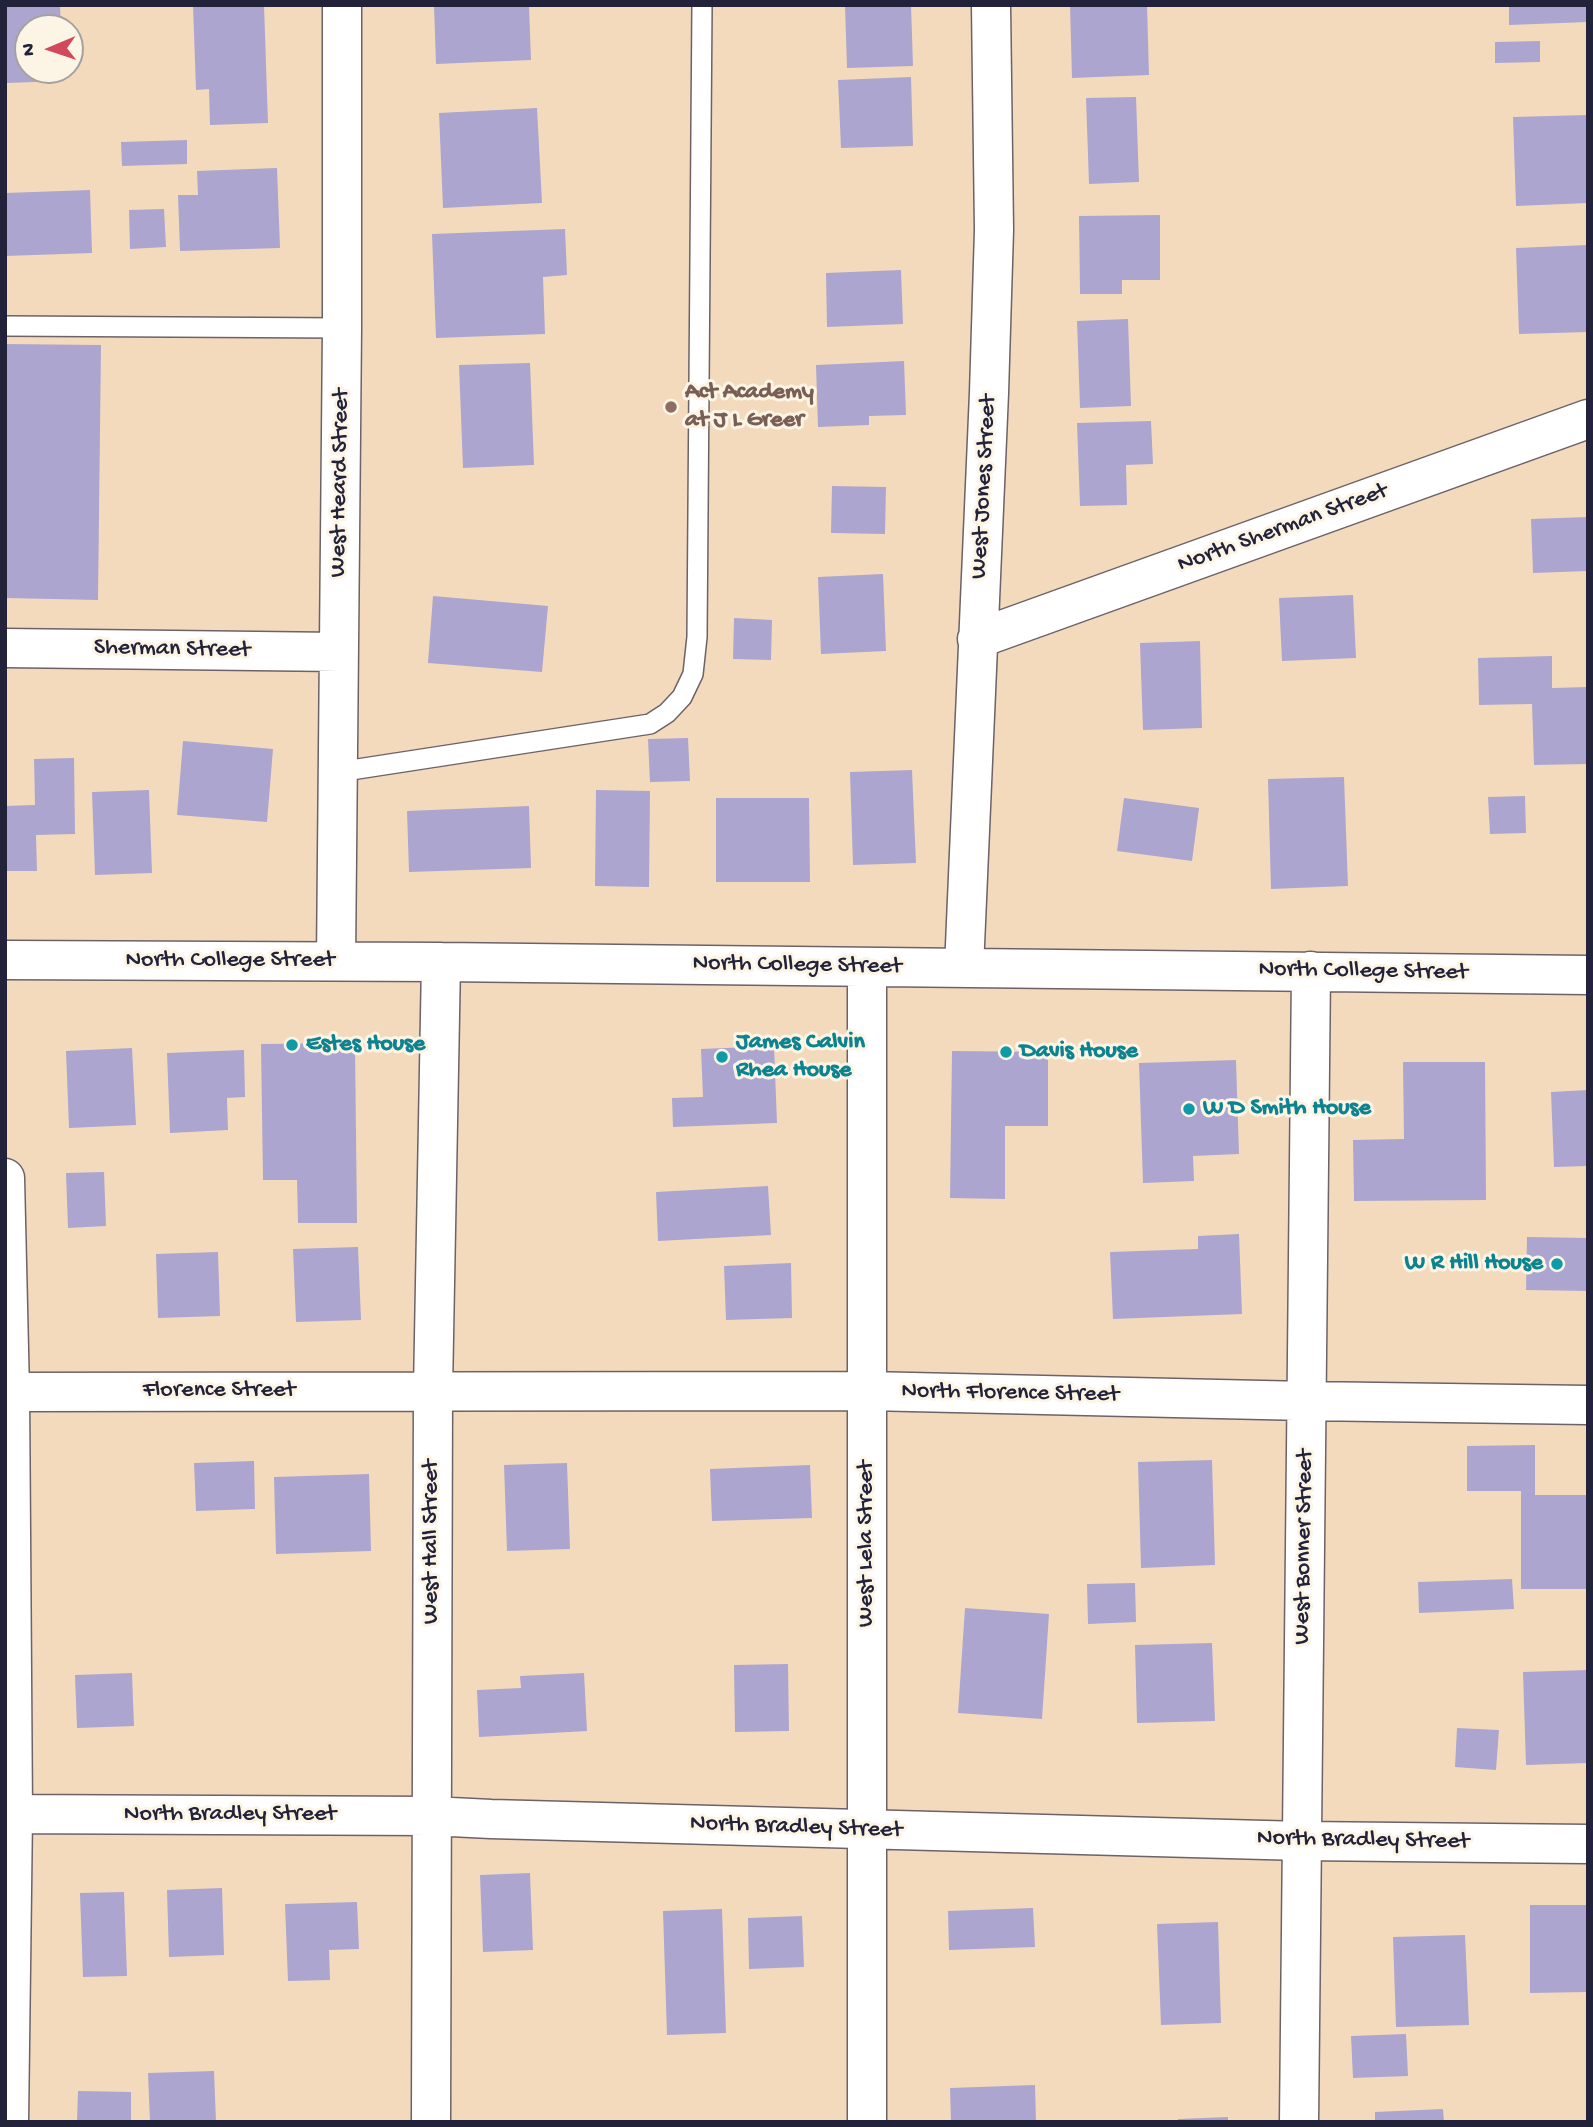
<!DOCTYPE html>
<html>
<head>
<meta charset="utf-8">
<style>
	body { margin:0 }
	#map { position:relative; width:1593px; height:2127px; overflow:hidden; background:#f4dabd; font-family:"Gochi Hand",sans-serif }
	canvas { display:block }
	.frame { position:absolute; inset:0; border:7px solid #22223b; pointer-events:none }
	.north { position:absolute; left:14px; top:14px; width:70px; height:70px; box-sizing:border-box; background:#fcf5e5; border:2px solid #a5a1a1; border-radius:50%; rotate:268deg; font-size:19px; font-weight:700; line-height:28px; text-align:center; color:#22223b }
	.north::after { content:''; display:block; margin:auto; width:24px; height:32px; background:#d1495b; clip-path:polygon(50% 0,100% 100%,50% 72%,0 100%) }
</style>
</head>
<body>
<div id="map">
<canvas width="1593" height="2127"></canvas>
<div class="frame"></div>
<div class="north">N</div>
</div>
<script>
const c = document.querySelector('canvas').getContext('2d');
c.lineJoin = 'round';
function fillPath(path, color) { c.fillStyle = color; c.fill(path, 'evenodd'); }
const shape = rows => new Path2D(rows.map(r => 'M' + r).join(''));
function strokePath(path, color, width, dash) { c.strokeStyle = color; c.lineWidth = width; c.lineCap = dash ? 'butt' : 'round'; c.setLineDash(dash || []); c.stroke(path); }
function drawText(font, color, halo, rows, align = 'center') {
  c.font = font + ' "Gochi Hand",sans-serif'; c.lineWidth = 6; c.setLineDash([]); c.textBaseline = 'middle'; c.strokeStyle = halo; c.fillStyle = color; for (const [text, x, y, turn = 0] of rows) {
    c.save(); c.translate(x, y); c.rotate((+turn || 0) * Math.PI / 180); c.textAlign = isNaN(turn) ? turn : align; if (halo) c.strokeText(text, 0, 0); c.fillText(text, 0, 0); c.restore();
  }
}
fillPath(shape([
	[5,5,60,5,61,28,28,28,28,70,62,70,62,81,7,83],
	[193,5,264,5,268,123,210,125,209,89,196,90],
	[434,5,529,5,531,60,436,64],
	[845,5,911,5,913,66,847,68],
	[1070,5,1147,5,1149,75,1072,78],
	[1509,5,1588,5,1588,22,1509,25],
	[1540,41,1540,62,1495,63,1495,42],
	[911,77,913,146,841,148,838,80],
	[1136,97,1139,182,1089,184,1086,98],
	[537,108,542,203,443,208,439,113],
	[1588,115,1588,203,1516,206,1513,117],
	[187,140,187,164,122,166,121,142],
	[277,168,280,248,180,251,178,195,198,195,197,171],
	[90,190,92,253,5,256,5,193],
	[164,209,166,247,130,249,129,210],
	[1160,215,1160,280,1122,280,1122,294,1080,294,1079,216],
	[565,229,567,275,543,277,545,334,436,338,432,234],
	[1588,245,1588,332,1519,334,1516,248],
	[901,270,903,324,827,327,826,273],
	[1128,319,1131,406,1080,408,1077,321],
	[5,344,101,345,98,600,5,598],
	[904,361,906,415,869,416,869,425,818,427,816,365],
	[530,363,534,465,463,468,459,365],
	[1151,421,1153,464,1126,465,1127,505,1080,506,1077,423],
	[832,486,886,487,885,534,831,533],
	[1588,517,1588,571,1533,573,1531,519],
	[883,574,886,651,821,654,818,577],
	[1353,595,1356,658,1282,661,1279,598],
	[433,596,548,606,542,672,428,663],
	[734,618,772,620,771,660,733,659],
	[1200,641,1202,728,1143,730,1140,643],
	[1552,656,1552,688,1588,687,1588,764,1534,765,1532,704,1479,705,1478,658],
	[688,738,690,781,650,782,648,739],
	[183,741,273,749,267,822,177,815],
	[74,758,75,834,36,835,37,871,5,871,5,806,35,805,34,759],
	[912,770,916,863,853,865,850,772],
	[1344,777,1348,886,1271,889,1268,779],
	[149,790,152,873,95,875,92,792],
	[596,790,650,791,649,887,595,886],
	[1525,796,1526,833,1490,834,1488,797],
	[716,798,809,798,810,882,716,882],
	[1124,798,1199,808,1192,861,1117,851],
	[529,806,531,868,409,872,407,811],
	[355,1043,357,1223,298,1223,297,1180,263,1180,261,1044],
	[774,1046,777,1123,673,1127,672,1098,703,1097,701,1049],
	[132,1048,136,1125,69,1128,66,1051],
	[244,1050,245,1097,227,1098,228,1130,170,1133,167,1053],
	[952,1051,1048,1052,1048,1126,1005,1126,1005,1199,950,1198],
	[1236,1060,1239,1154,1193,1156,1194,1181,1143,1183,1139,1063],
	[1403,1062,1485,1062,1486,1200,1354,1201,1353,1140,1404,1139],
	[1588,1090,1588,1166,1554,1167,1551,1092],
	[104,1172,106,1226,68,1228,66,1173],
	[768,1186,771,1235,658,1241,656,1192],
	[1239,1234,1242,1314,1113,1319,1110,1252,1198,1249,1198,1236],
	[1527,1237,1588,1238,1588,1291,1526,1290],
	[358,1247,361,1320,296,1322,293,1249],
	[218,1252,220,1316,158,1318,156,1254],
	[791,1263,792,1318,726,1320,724,1266],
	[1535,1445,1535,1495,1588,1495,1588,1589,1521,1589,1521,1491,1467,1491,1467,1446],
	[1212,1460,1215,1565,1141,1568,1138,1462],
	[254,1461,255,1509,196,1511,194,1463],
	[567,1463,570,1549,507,1551,504,1465],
	[810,1465,812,1518,712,1521,710,1469],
	[369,1474,371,1551,276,1554,274,1477],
	[1512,1579,1514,1609,1419,1613,1418,1582],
	[1135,1583,1136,1622,1088,1624,1087,1584],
	[965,1608,1049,1614,1042,1719,958,1713],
	[1212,1643,1215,1721,1137,1723,1135,1645],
	[788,1664,789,1731,735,1732,734,1665],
	[1588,1670,1588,1763,1526,1765,1523,1672],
	[132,1673,134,1726,77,1728,75,1675],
	[584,1673,587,1731,479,1737,477,1690,521,1688,520,1676],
	[1457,1728,1499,1730,1496,1770,1455,1767],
	[530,1873,533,1950,483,1952,480,1875],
	[222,1888,224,1955,169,1957,167,1890],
	[124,1892,127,1976,83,1977,80,1893],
	[357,1902,359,1949,329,1950,330,1980,288,1981,285,1904],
	[1530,1905,1588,1905,1588,1992,1530,1993],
	[1033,1908,1035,1947,949,1950,948,1911],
	[722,1909,726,2033,667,2035,663,1911],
	[802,1916,804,1967,749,1969,748,1918],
	[1218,1922,1221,2023,1161,2025,1157,1924],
	[1465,1935,1469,2025,1396,2027,1393,1937],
	[1406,2034,1408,2076,1353,2078,1351,2036],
	[214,2071,216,2122,150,2122,148,2073],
	[1035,2085,1036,2122,951,2122,950,2088],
	[78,2091,131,2092,131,2122,77,2122],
	[1443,2109,1444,2122,1375,2122,1375,2112],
	[1228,2117,1228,2122,1178,2122,1178,2119]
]), '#aca5d0');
const service = shape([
	[5,326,342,328],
	[338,772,650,724,667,713,682,697,693,674,697,637,702,5]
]);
const minor = shape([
	[977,639,1588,419],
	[5,648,339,652],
	[5,960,441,962,1588,975],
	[336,961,342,328,342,5],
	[867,967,867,2122],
	[964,968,989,393,994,230,991,5],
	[5,1178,10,1392,13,1814,9,2122],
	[5,1392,867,1391,1306,1401,1588,1405],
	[5,1814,431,1816,491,1819,1302,1841,1588,1844],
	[431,2122,433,1390,441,962],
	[1299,2122,1311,971]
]);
strokePath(service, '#6c6268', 22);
strokePath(minor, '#6c6268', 41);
strokePath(service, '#fff', 19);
strokePath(minor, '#fff', 38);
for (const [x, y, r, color] of [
	[671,407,7,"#8d6e63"],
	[292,1045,7,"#0f9aa8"],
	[1006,1052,7,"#0f9aa8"],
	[722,1057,7,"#0f9aa8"],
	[1189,1109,7,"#0f9aa8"],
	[1557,1264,7,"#0f9aa8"]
]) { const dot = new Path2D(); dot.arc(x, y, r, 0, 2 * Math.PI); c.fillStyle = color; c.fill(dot); strokePath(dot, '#fcf5e5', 2.5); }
drawText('bold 24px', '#785e54', '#fcf5e5', [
	["Act Academy",685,393],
	["at J L Greer",685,421]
], 'left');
drawText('24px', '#22223b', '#fcf5e5', [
	["West Heard Street",341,483,-89],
	["West Jones Street",985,487,-87],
	["North Sherman Street",1283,529,-20],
	["Sherman Street",172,650,1],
	["North College Street",230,961],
	["North College Street",797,966,1],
	["North College Street",1363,972,1],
	["Florence Street",219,1391],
	["North Florence Street",1010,1394,1],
	["West Hall Street",432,1542,-90],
	["West Lela Street",867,1544,-90],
	["West Bonner Street",1305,1547,-89],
	["North Bradley Street",230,1815],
	["North Bradley Street",796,1828,2],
	["North Bradley Street",1363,1841,1]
]);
drawText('bold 24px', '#0d838f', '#fcf5e5', [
	["James Calvin",736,1043],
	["Rhea House",736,1071],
	["Estes House",306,1045],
	["Davis House",1020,1052],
	["W D Smith House",1203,1109],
	["W R Hill House",1543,1264,"right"]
], 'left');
</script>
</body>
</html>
